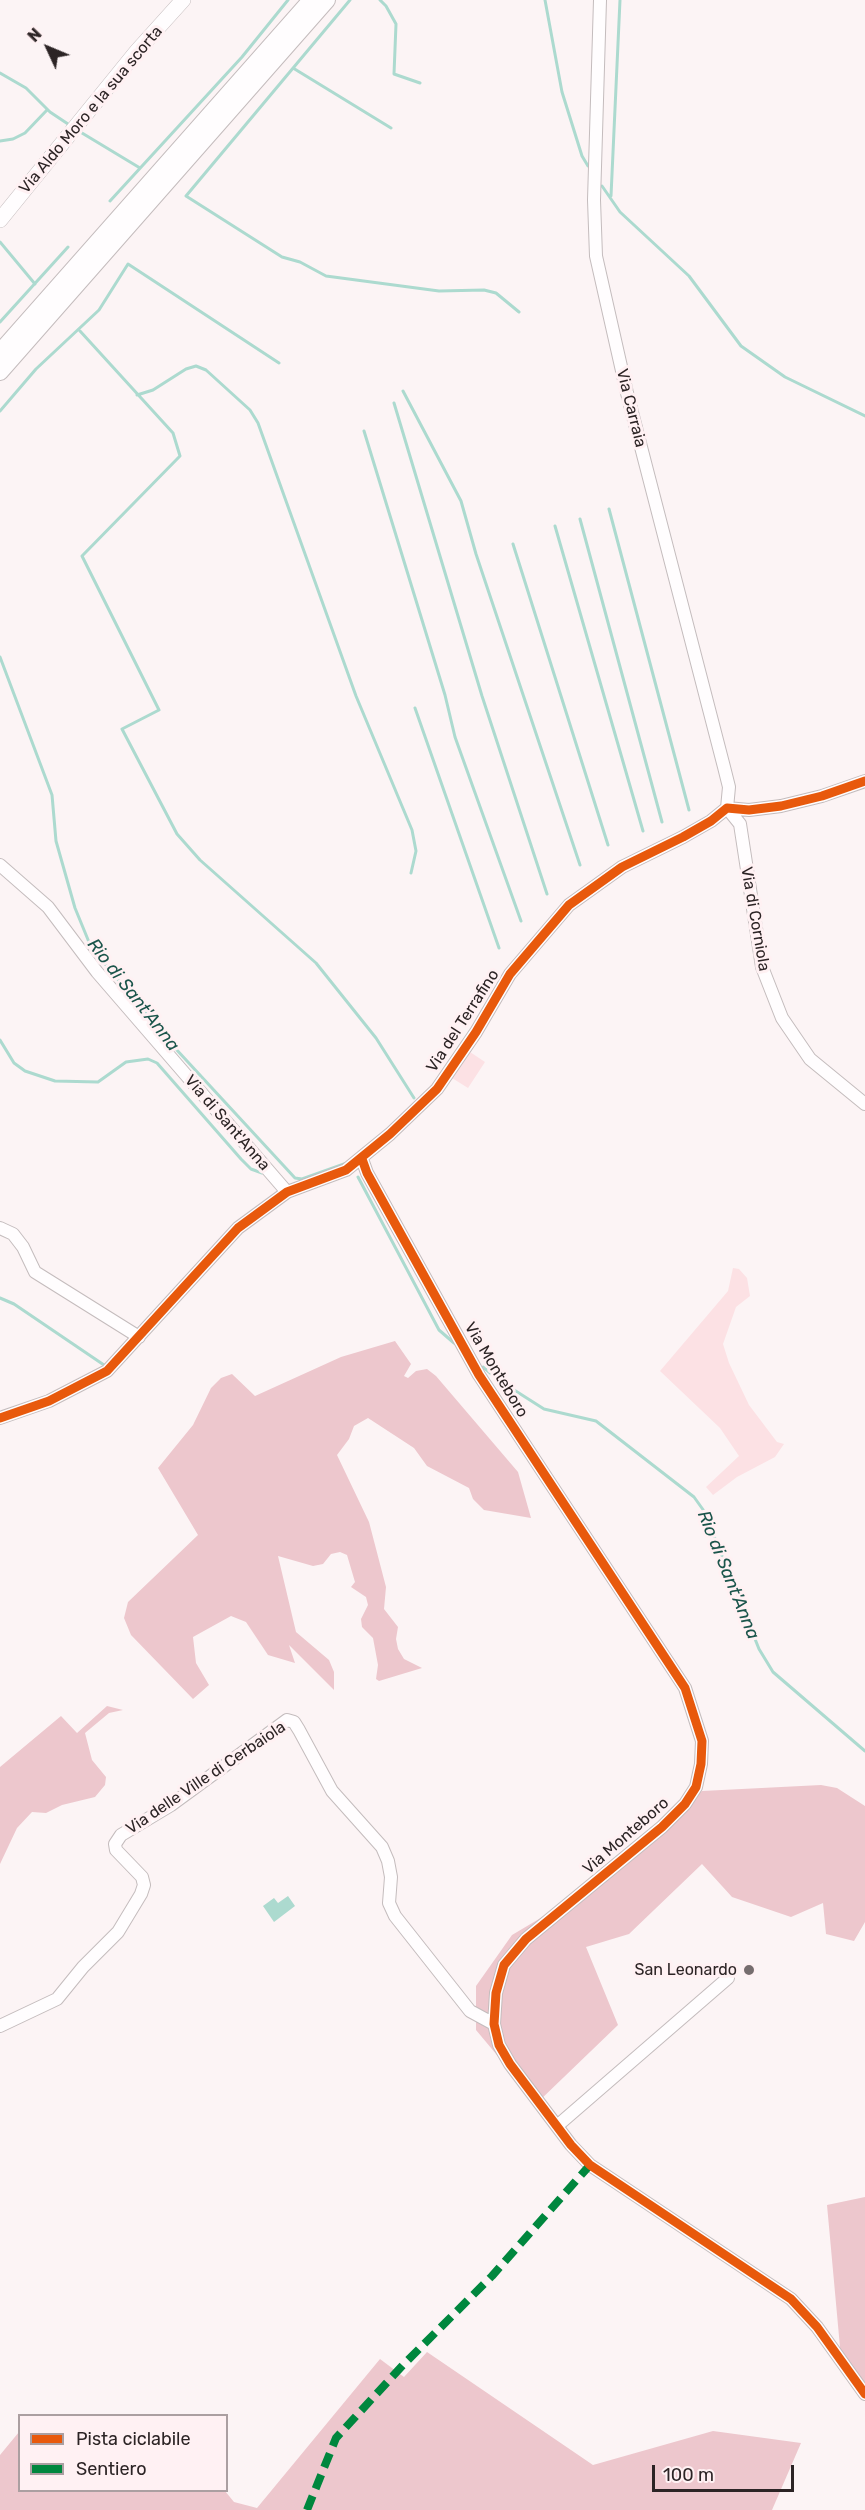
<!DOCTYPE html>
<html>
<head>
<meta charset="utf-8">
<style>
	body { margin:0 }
	#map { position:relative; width:865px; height:2510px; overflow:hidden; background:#fcf4f5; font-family:Rubik,sans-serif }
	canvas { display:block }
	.legend { position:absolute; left:18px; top:2414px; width:210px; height:78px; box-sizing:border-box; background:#fff1f3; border:2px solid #ab9fa1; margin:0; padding:8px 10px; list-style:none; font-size:18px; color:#2c2425 }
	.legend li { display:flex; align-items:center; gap:12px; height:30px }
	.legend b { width:30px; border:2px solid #ab9fa1 }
	.north { position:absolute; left:18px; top:18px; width:60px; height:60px; -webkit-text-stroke:4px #fff1f3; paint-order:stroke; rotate:314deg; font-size:16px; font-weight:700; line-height:24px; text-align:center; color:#2c2425 }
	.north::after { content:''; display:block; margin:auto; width:21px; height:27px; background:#2c2425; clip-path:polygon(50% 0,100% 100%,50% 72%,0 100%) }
	.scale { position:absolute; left:652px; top:2465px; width:142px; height:27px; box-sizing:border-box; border:3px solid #2c2425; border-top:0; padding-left:8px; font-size:18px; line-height:21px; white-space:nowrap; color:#2c2425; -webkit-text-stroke:4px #fff1f3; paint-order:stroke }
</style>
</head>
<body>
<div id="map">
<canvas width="865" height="2510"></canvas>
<ul class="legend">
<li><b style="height:8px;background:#e8590c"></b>Pista ciclabile</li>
<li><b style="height:8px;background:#00873e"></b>Sentiero</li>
</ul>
<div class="north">N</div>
<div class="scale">100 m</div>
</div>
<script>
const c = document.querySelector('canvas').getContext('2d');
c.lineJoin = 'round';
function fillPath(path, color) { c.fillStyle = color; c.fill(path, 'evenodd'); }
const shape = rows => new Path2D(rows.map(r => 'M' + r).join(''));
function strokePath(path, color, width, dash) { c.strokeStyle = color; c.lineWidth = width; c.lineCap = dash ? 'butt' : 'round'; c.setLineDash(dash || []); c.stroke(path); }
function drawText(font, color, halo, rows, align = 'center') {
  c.font = font + ' Rubik,sans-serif'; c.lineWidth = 6; c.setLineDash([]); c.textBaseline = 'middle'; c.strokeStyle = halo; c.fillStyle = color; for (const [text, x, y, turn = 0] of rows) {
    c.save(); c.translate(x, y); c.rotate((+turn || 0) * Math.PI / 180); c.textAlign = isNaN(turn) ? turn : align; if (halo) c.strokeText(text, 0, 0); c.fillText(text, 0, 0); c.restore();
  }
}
fillPath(shape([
	[470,1052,485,1062,468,1088,452,1078],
	[733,1268,739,1269,747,1278,750,1296,736,1307,723,1344,729,1363,749,1405,777,1442,784,1444,775,1457,737,1477,713,1495,706,1487,739,1456,720,1428,660,1371,728,1291]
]), '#fce1e4');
fillPath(shape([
	[395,1341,411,1364,404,1376,408,1378,416,1371,427,1369,436,1376,518,1472,531,1518,484,1510,473,1499,469,1488,427,1466,414,1448,368,1418,354,1426,349,1439,337,1455,369,1522,386,1587,384,1609,398,1627,396,1639,398,1649,404,1659,422,1668,379,1681,376,1679,378,1665,373,1638,362,1627,361,1619,368,1605,366,1597,351,1587,355,1582,347,1555,340,1552,331,1554,323,1564,313,1566,278,1556,296,1632,329,1660,334,1672,334,1690,289,1645,295,1663,268,1655,246,1622,231,1616,193,1637,196,1663,209,1685,193,1699,131,1635,124,1618,128,1602,198,1535,158,1468,193,1425,211,1388,221,1378,232,1374,255,1396,341,1357],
	[107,1706,123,1710,109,1713,85,1733,92,1760,106,1777,105,1785,95,1797,62,1805,46,1813,32,1812,17,1828,0,1864,0,1767,61,1716,77,1733],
	[821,1785,837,1788,865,1806,865,1922,854,1941,826,1934,823,1903,791,1917,732,1897,702,1864,629,1934,586,1947,618,2025,537,2103,476,2030,476,1986,512,1935,544,1916,702,1791],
	[865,2197,865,2385,841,2358,827,2205],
	[427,2352,593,2465,713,2431,801,2443,772,2510,0,2510,0,2455,19,2432,20,2490,225,2491,234,2502,257,2508,380,2359,404,2377]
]), '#edc7cd');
fillPath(shape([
	[288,1896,295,1906,274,1922,263,1906,274,1898,278,1903]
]), '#acdacf');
strokePath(shape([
	[350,0,186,196,282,257,300,262,326,276,439,291,484,290,496,293,519,312],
	[380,0,386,6,396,24,394,74,420,83],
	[545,0,562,92,582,156,588,166],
	[293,68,391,128],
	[0,73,26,88,50,112,68,124],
	[82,133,140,168],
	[0,141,13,139,25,133,47,110],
	[602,186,620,212,689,276,741,346,785,377,865,416],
	[611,196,620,0],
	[110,201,242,57,288,0],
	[0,242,35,284],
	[0,322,68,247],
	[80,331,173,433,180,456,82,556,159,710,122,729,177,834,200,860,316,963,376,1038,414,1098],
	[403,391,461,501,476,554,580,865],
	[137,395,153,390,186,369,196,366,206,370,250,410,258,423,356,696,412,830,416,851,411,873],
	[394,403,482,696,547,894],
	[0,411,36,369,99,310,128,264,279,363],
	[364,431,445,695,455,737,521,921],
	[609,509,689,810],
	[580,519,662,822],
	[555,526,643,831],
	[513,544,608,845],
	[0,657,52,795,56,841,75,908,91,947,175,1048,295,1178,302,1179,344,1164],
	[415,708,499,948],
	[0,1040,14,1063,25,1071,55,1081,98,1082,126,1062,148,1059,157,1063,241,1159,251,1169,262,1173],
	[358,1177,439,1330,454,1343],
	[0,1298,14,1304,104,1365],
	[483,1367,500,1381,544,1409,596,1421,694,1497,704,1511,759,1649,773,1672,865,1751]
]), '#acdacf', 3);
const minor = shape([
	[600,0,594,200,596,256,627,393,724,767,729,787,727,808],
	[727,808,740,824,762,967,782,1018,810,1059,865,1104],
	[0,865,48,907,97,972,287,1192],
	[362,1159,367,1173,479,1375,685,1688,702,1741,701,1764,696,1787,685,1804,662,1827,526,1939,504,1965,496,1993,494,2024,499,2045,510,2064,571,2145,590,2165,791,2299,817,2327,865,2394],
	[0,1228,13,1234,23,1247,35,1272,139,1337],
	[0,1418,49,1401,107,1371,238,1228,287,1192,346,1170,390,1134,437,1089,476,1032,510,974,569,905,622,867,683,837,711,821,727,808,749,810,781,806,822,796,865,781],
	[0,2026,57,1999,83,1967,118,1932,141,1894,144,1885,142,1877,116,1850,115,1844,121,1835,171,1805,287,1720,294,1722,299,1730,332,1791,382,1847,388,1861,391,1877,389,1903,395,1916,470,2011,494,2024],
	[557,2126,728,1978]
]);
const major = shape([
	[0,220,137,51,183,0]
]);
const highway = shape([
	[0,352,311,0],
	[0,372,327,0]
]);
strokePath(minor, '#c4bcbd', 14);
strokePath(major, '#c4bcbd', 16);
strokePath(highway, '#c4bcbd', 18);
strokePath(minor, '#fffdfe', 12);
strokePath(major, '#fffdfe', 15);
strokePath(highway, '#fffdfe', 16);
strokePath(shape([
	[307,2510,336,2438,403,2365,492,2276,590,2165]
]), '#00873e', 8, [15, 8]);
strokePath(shape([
	[362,1159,367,1173,479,1375,685,1688,702,1741,701,1764,696,1787,685,1804,662,1827,526,1939,504,1965,496,1993,494,2024,499,2045,510,2064,571,2145,590,2165,791,2299,817,2327,865,2394],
	[0,1418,49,1401,107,1371,238,1228,287,1192,346,1170,390,1134,437,1089,476,1032,510,974,569,905,622,867,683,837,711,821,727,808,749,810,781,806,822,796,865,781]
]), '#e8590c', 9);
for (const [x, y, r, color] of [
	[749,1970,6,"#756d6e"]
]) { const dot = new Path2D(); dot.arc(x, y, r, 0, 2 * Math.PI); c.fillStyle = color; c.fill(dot); strokePath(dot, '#fff1f3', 2); }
drawText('16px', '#2c2425', '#fff1f3', [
	["Via Aldo Moro e la sua scorta",91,110,-50],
	["Via Carraia",631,408,76],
	["Via di Corniola",755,919,80],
	["Via del Terrafino",463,1021,-57],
	["Via di Sant'Anna",227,1123,49],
	["Via Monteboro",496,1370,59],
	["Via delle Ville di Cerbaiola",206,1778,-34],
	["Via Monteboro",626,1836,-41]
]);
drawText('16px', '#2c2425', '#fff1f3', [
	["San Leonardo",737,1970]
], 'right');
drawText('italic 18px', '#1b554b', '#fff1f3', [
	["Rio di Sant'Anna",133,995,52],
	["Rio di Sant'Anna",728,1575,68]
]);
</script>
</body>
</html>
